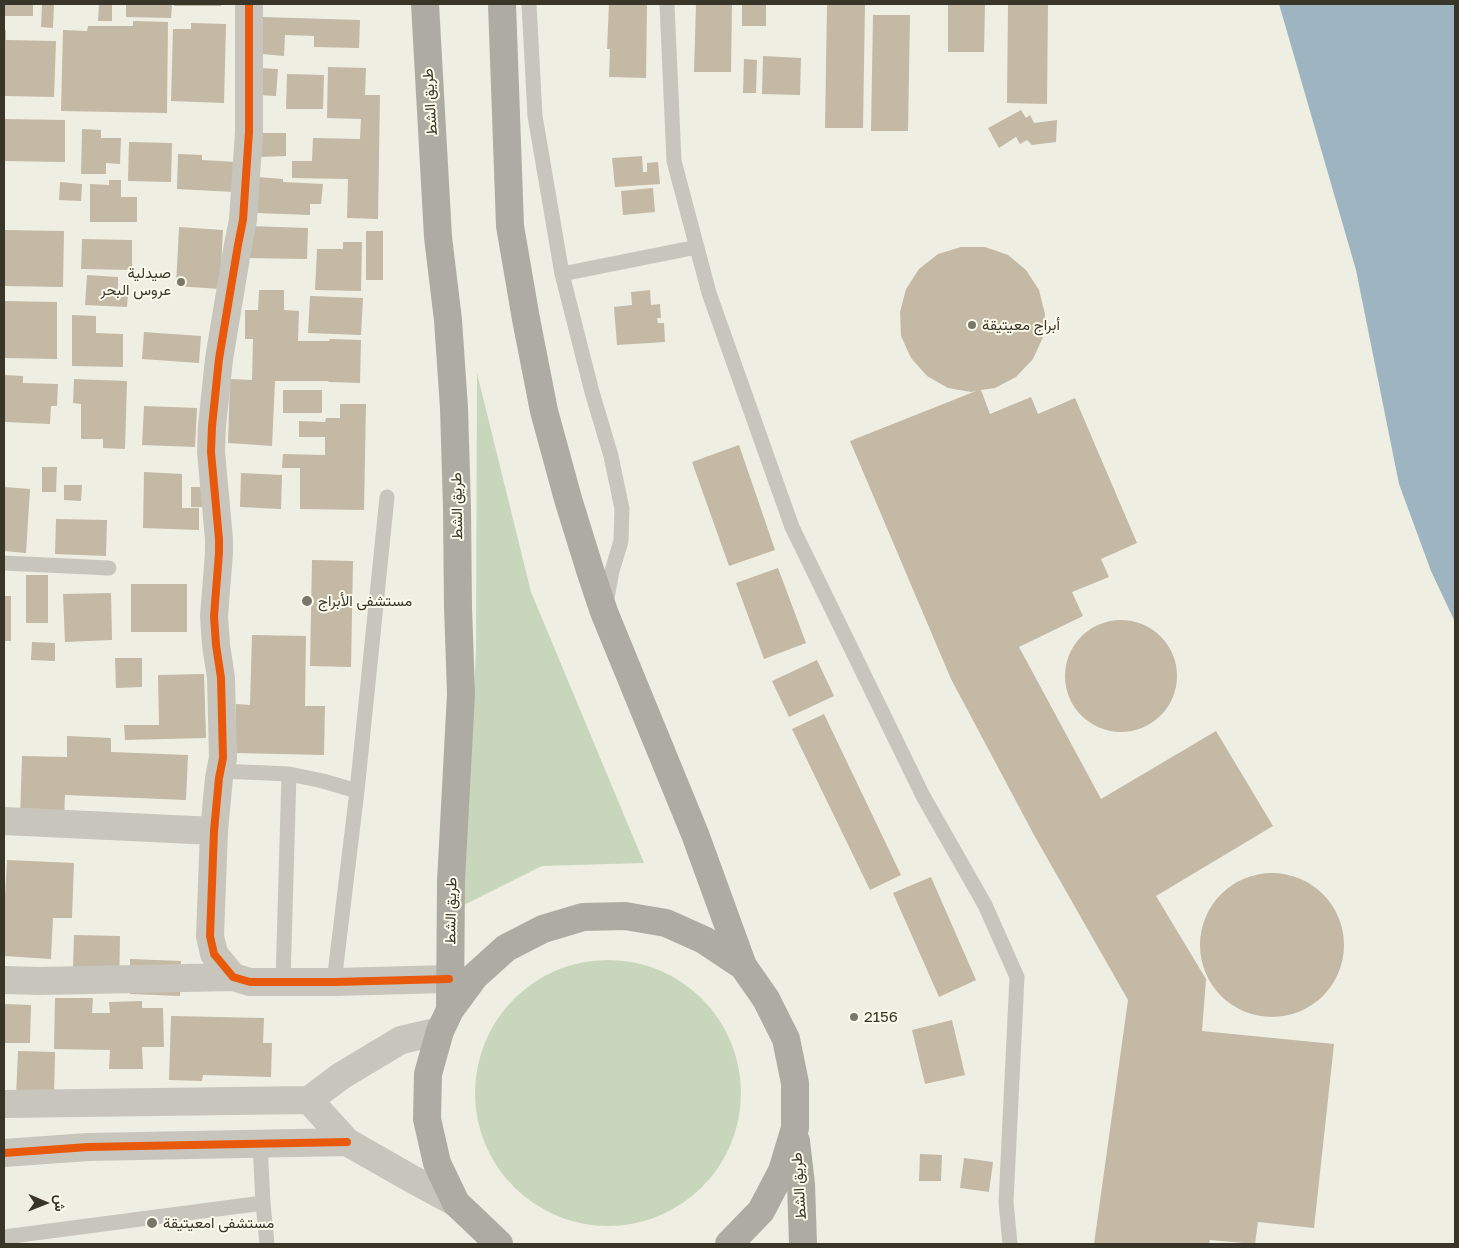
<!DOCTYPE html>
<html>
<head>
<meta charset="utf-8">
<style>
	body { margin:0 }
	#map { position:relative; width:1459px; height:1248px; overflow:hidden; background:#efeee3; font-family:"Golos Text",Vazirmatn,sans-serif }
	canvas { display:block }
	.frame { position:absolute; inset:0; border:5px solid #3a3529; pointer-events:none }
	.north { position:absolute; left:20px; top:1178px; width:50px; height:50px; -webkit-text-stroke:4px #fbfaeb; paint-order:stroke; rotate:91deg; font-size:14px; font-weight:700; line-height:20px; text-align:center; color:#3a3529 }
	.north::after { content:''; display:block; margin:auto; width:18px; height:22px; background:#3a3529; clip-path:polygon(50% 0,100% 100%,50% 72%,0 100%) }
</style>
</head>
<body>
<div id="map">
<canvas width="1459" height="1248"></canvas>
<div class="frame"></div>
<div class="north">ش</div>
</div>
<script>
const c = document.querySelector('canvas').getContext('2d');
c.lineJoin = 'round';
function fillPath(path, color) { c.fillStyle = color; c.fill(path, 'evenodd'); }
const shape = rows => new Path2D(rows.map(r => 'M' + r).join(''));
function strokePath(path, color, width, dash) { c.strokeStyle = color; c.lineWidth = width; c.lineCap = dash ? 'butt' : 'round'; c.setLineDash(dash || []); c.stroke(path); }
function drawText(font, color, halo, rows, align = 'center') {
  c.font = font + ' "Golos Text",Vazirmatn,sans-serif'; c.lineWidth = 4; c.setLineDash([]); c.textBaseline = 'middle'; c.strokeStyle = halo; c.fillStyle = color; for (const [text, x, y, turn = 0] of rows) {
    c.save(); c.translate(x, y); c.rotate((+turn || 0) * Math.PI / 180); c.textAlign = isNaN(turn) ? turn : align; if (halo) c.strokeText(text, 0, 0); c.fillText(text, 0, 0); c.restore();
  }
}
fillPath(shape([
	[477,373,531,592,644,863,542,866,462,906,476,651],
	'475 1093a133 133 0 1 1 266 0a133 133 0 1 1-266 0Z'
]), '#c8d7bc');
fillPath(shape([
	[1279,4,1455,4,1455,622,1431,571,1399,484,1356,270]
]), '#9eb4c1');
fillPath(shape([
	[4,4,33,4,33,16,4,16],
	[42,4,54,4,53,28,41,27],
	[99,4,112,4,112,21,98,21],
	[126,4,172,4,171,18,126,17],
	[174,4,221,4,221,6,174,6],
	[609,4,647,4,646,78,609,77,610,49,607,49],
	[696,4,732,4,731,72,694,72],
	[742,4,766,4,766,26,742,26],
	[827,4,865,4,863,128,825,128],
	[948,4,985,4,984,52,948,52],
	[1008,4,1048,4,1047,104,1007,103],
	[873,15,910,15,908,131,871,131],
	[263,17,360,20,359,48,314,47,314,36,285,35,284,56,262,54],
	[133,21,168,22,167,113,61,111,63,30,87,31,88,26,133,26],
	[191,23,226,24,224,103,171,101,173,29,191,29],
	[4,30,6,30,6,40,56,41,54,97,4,96],
	[763,56,801,58,800,95,762,94],
	[744,59,757,60,756,93,743,93],
	[328,67,366,68,365,95,380,95,378,219,347,218,348,179,292,178,292,161,312,161,313,138,360,139,361,119,327,118],
	[259,68,278,69,276,96,257,95],
	[287,74,324,75,323,109,286,109],
	[1021,110,1026,118,1030,115,1034,123,1057,120,1056,142,1032,145,1027,140,1020,144,1016,137,999,148,988,128],
	[4,119,65,120,65,162,4,161],
	[82,129,101,130,101,138,121,138,120,164,106,163,106,174,81,174],
	[260,133,286,133,286,156,260,157],
	[129,142,172,143,171,182,128,181],
	[178,154,202,155,202,160,236,162,235,192,177,189],
	[642,156,643,172,647,172,647,163,658,162,660,184,615,187,612,158],
	[258,177,283,179,283,182,323,184,321,204,310,204,310,215,256,213],
	[109,180,121,180,121,197,137,197,137,222,90,222,90,184,109,185],
	[60,182,82,184,81,201,59,200],
	[653,188,655,212,623,215,621,191],
	[248,226,308,228,307,259,247,258],
	[179,227,223,230,220,289,176,286],
	[4,230,64,231,63,287,4,286],
	[366,231,383,231,383,280,366,280],
	[82,239,132,240,132,270,81,269],
	[343,242,362,242,361,291,315,290,317,249,343,249],
	[961,247,985,247,1008,255,1026,270,1039,290,1045,314,1043,337,1033,359,1016,377,995,388,981,390,990,414,1031,397,1038,414,1075,398,1137,543,1101,559,1109,577,1072,592,1083,616,1019,647,1101,799,1216,731,1273,826,1156,896,1206,979,1202,1031,1334,1044,1314,1228,1258,1222,1255,1244,1210,1240,1209,1244,1094,1244,1128,1000,1034,835,951,679,850,441,976,391,971,392,948,388,927,376,911,358,901,336,900,312,906,289,919,269,938,254],
	[87,275,118,277,118,292,128,293,127,307,85,305],
	[259,290,284,290,284,310,299,311,298,341,329,341,330,339,361,340,360,383,329,382,328,381,275,381,272,446,228,443,230,379,252,380,253,339,245,339,245,310,258,310],
	[650,290,651,305,660,304,661,318,657,318,658,323,664,323,665,342,617,345,614,307,632,305,631,292],
	[310,296,363,298,361,335,308,333],
	[4,301,57,302,57,359,4,358],
	[72,315,96,316,96,333,123,334,123,367,72,366],
	[144,332,201,336,199,363,142,359],
	[4,375,23,376,23,383,58,384,57,406,51,406,50,424,4,422],
	[74,379,127,381,125,449,103,448,103,439,81,439,81,404,73,403],
	[283,390,322,390,322,413,283,413],
	[340,404,366,404,364,510,300,509,300,468,282,468,283,454,325,455,325,437,299,437,299,421,325,422,326,418,340,418],
	[144,406,197,408,195,447,142,445],
	[739,445,775,550,729,566,692,462],
	[42,467,57,467,56,492,42,492],
	[144,472,182,474,182,508,199,508,199,530,143,528],
	[241,473,282,475,281,509,240,507],
	[64,485,82,485,81,501,64,500],
	[4,487,30,489,26,553,4,551],
	[191,487,206,487,206,507,191,507],
	[56,519,107,520,106,556,55,554],
	[312,560,353,561,351,667,310,666],
	[778,568,806,643,764,659,736,583],
	[26,575,48,575,48,623,26,623],
	[131,584,187,584,187,632,131,632],
	[111,593,112,640,65,642,63,594],
	[4,596,11,596,11,641,4,641],
	'1065 676a56 56 0 1 1 112 0a56 56 0 1 1-112 0Z',
	[252,635,306,636,305,706,325,706,324,755,235,753,236,704,250,705],
	[32,642,55,643,55,661,31,660],
	[115,658,142,658,142,687,116,688],
	[817,660,834,696,789,717,772,681],
	[204,674,206,738,125,740,124,725,159,725,158,675],
	[824,714,901,875,870,890,792,729],
	[67,736,111,738,111,752,188,755,186,800,65,795,64,820,20,818,22,756,67,757],
	[7,860,74,863,72,918,53,918,51,959,4,956,4,914],
	'1200 945a72 72 0 1 1 144 0a72 72 0 1 1-144 0Z',
	[931,877,976,980,939,997,893,893],
	[74,935,120,936,119,990,87,967,73,967],
	[130,959,181,961,180,996,130,994],
	[55,998,93,998,92,1013,110,1013,109,1002,142,1001,142,1008,163,1008,164,1047,142,1047,143,1069,109,1069,110,1050,54,1049],
	[4,1004,31,1005,30,1043,4,1043],
	[171,1016,264,1018,263,1043,272,1043,271,1077,203,1075,202,1081,169,1080],
	[952,1020,965,1075,925,1084,912,1030],
	[18,1051,55,1052,54,1097,16,1096],
	[920,1154,942,1155,941,1181,919,1181],
	[964,1158,993,1162,989,1192,960,1188]
]), '#c3b9a4');
strokePath(shape([
	[529,4,535,116,562,274,592,392,611,456,622,509,621,541,612,571,606,603],
	[667,4,674,161,709,293,792,527,923,796,985,905,1017,977,1006,1202,1010,1244],
	[562,274,697,247],
	[4,563,109,568],
	[221,771,289,774,323,781,357,791,334,982],
	[357,791,387,497],
	[283,981,289,774],
	[260,1144,263,1203],
	[4,1237,263,1203,267,1244]
]), '#c8c6bc', 15);
strokePath(shape([
	[249,4,249,132,243,220,238,245,219,359,212,426,211,452,219,539,219,553,214,616,216,645,221,678,223,758,219,778,214,831,210,936,214,954,233,977,250,982,334,982,449,979],
	[4,821,214,831],
	[4,980,40,981,233,977],
	[309,1100,347,1142,412,1179,456,1203],
	[4,1104,309,1100,341,1076,401,1040,440,1031],
	[4,1153,88,1147,347,1142]
]), '#c8c6bc', 28);
strokePath(shape([
	[425,4,438,237,448,320,454,408,457,508,458,607,461,694,451,881,450,1010],
	[502,4,510,226,526,319,544,411,568,499,590,570,604,612,695,834,743,966],
	[796,1141,801,1184,803,1244],
	[499,1244,456,1203,437,1163,427,1119,428,1074,440,1031,450,1010,475,976,506,948,543,929,583,917,625,916,666,923,704,940,743,966,766,999,786,1039,795,1083,795,1128,782,1171,761,1211,729,1244]
]), '#aeaca2', 28);
strokePath(shape([
	[249,4,249,132,243,220,238,245,219,359,212,426,211,452,219,539,219,553,214,616,216,645,221,678,223,758,219,778,214,831,210,936,214,954,233,977,250,982,334,982,449,979],
	[4,1153,88,1147,347,1142]
]), '#e8590c', 8);
for (const [x, y, r, color] of [
	[181,282,5,"#79766a"],
	[972,325,5,"#79766a"],
	[307,601,6,"#79766a"],
	[854,1017,5,"#79766a"],
	[152,1223,6,"#79766a"]
]) { const dot = new Path2D(); dot.arc(x, y, r, 0, 2 * Math.PI); c.fillStyle = color; c.fill(dot); strokePath(dot, '#fbfaeb', 2); }
drawText('15px', '#3a3529', '#fbfaeb', [
	["طريق الشط",430,102,-94],
	["طريق الشط",457,506,-91],
	["طريق الشط",451,911,-89],
	["طريق الشط",799,1186,-94]
]);
drawText('15px', '#3a3529', '#fbfaeb', [
	["صيدلية",171,273,"right"],
	["عروس البحر",171,290,"right"],
	["أبراج معيتيقة",982,325],
	["مستشفى الأبراج",318,601],
	["2156",864,1017],
	["مستشفى امعيتيقة",163,1223]
], 'left');
</script>
</body>
</html>
